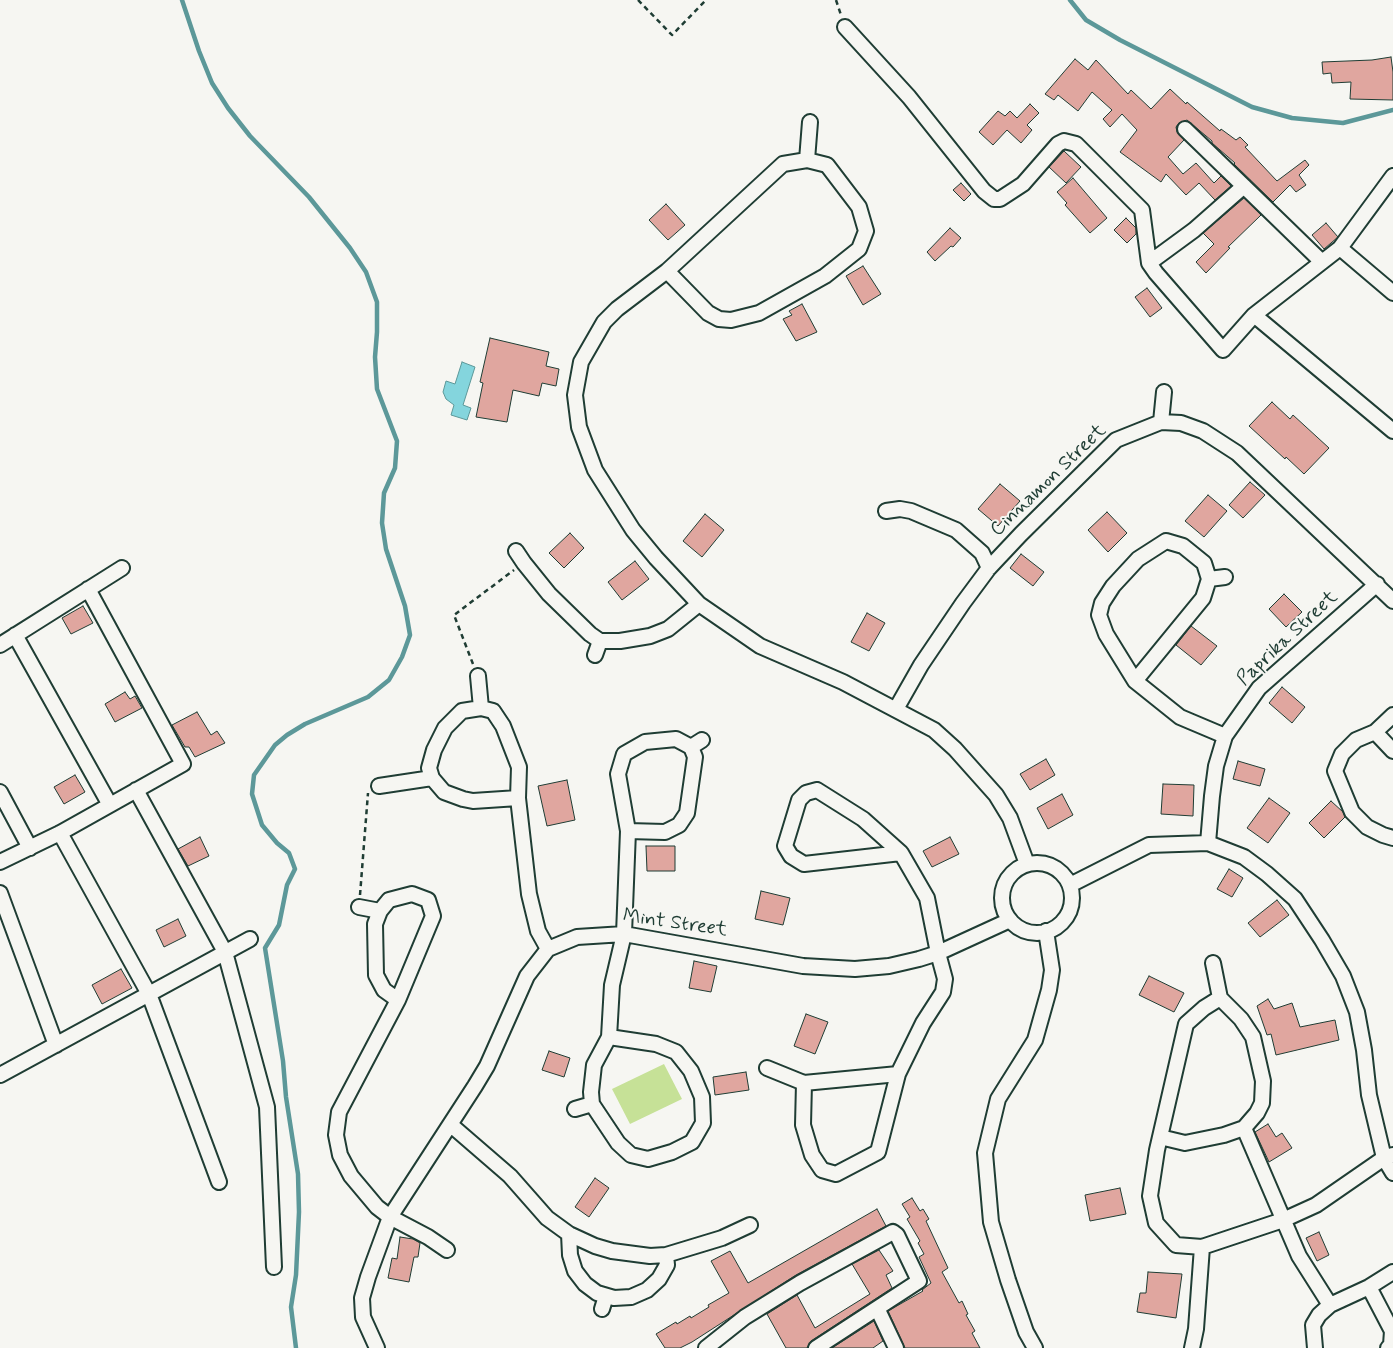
<!DOCTYPE html>
<html>
<head>
<meta charset="utf-8">
<style>
	body { margin:0 }
	canvas { display:block; background:#f6f6f2 }
</style>
</head>
<body>
<canvas width="1393" height="1348"></canvas>
<script>
const c = document.querySelector('canvas').getContext('2d');
c.lineJoin = 'round';
function fillPath(path, color) { c.fillStyle = color; c.fill(path, 'evenodd'); }
const shape = rows => new Path2D(rows.map(r => 'M' + r).join(''));
function strokePath(path, color, width, dash) { c.strokeStyle = color; c.lineWidth = width; c.lineCap = dash ? 'butt' : 'round'; c.setLineDash(dash || []); c.stroke(path); }
function drawText(font, color, halo, rows, align = 'center') {
  c.font = font + ' Mynerve,sans-serif'; c.lineWidth = 4; c.setLineDash([]); c.textBaseline = 'middle'; c.strokeStyle = halo; c.fillStyle = color; for (const [text, x, y, turn = 0] of rows) {
    c.save(); c.translate(x, y); c.rotate((+turn || 0) * Math.PI / 180); c.textAlign = isNaN(turn) ? turn : align; if (halo) c.strokeText(text, 0, 0); c.fillText(text, 0, 0); c.restore();
  }
}
fillPath(shape([
	[664,1064,682,1099,630,1124,612,1089]
]), '#c6e197');
const water = shape([
	[462,362,475,367,463,405,471,408,467,420,451,415,454,405,446,399,443,392,446,381,455,384,462,362]
]);
fillPath(water, '#84d5dd');
strokePath(water, '#5c9899', 1);
strokePath(shape([
	[182,0,199,51,212,83,228,108,250,136,309,197,350,248,366,272,377,302,377,332,375,357,377,389,397,441,395,468,384,493,382,523,386,549,405,606,410,635,402,657,389,680,368,697,305,724,287,735,275,745,254,775,252,794,262,825,277,843,289,853,295,869,287,885,279,925,265,948,283,1061,286,1097,298,1174,299,1212,296,1275,291,1307,296,1348],
	[1070,0,1086,20,1120,40,1252,107,1292,118,1343,123,1393,110]
]), '#5c9899', 4.5);
const building = shape([
	[1391,57,1393,72,1393,100,1350,99,1351,82,1332,83,1331,73,1323,74,1322,62,1372,60,1391,57],
	[1075,59,1088,70,1096,60,1128,94,1131,90,1151,109,1170,89,1186,104,1187,102,1220,131,1221,129,1236,140,1240,137,1248,145,1245,147,1277,181,1305,160,1309,165,1299,175,1306,185,1296,192,1290,185,1273,202,1234,164,1235,163,1212,143,1212,141,1187,120,1179,123,1176,127,1177,132,1184,140,1168,157,1183,174,1196,163,1214,183,1221,176,1231,186,1215,200,1199,183,1186,195,1166,174,1161,182,1120,152,1137,130,1122,114,1110,127,1103,119,1112,110,1092,92,1078,111,1058,95,1054,100,1045,94,1075,59],
	[1030,104,1039,113,1027,125,1032,130,1021,143,1007,130,993,145,979,132,998,111,1005,116,1010,111,1017,118,1030,104],
	[1064,151,1081,167,1066,183,1049,167,1064,151],
	[1073,178,1107,218,1090,233,1065,205,1067,203,1057,192,1073,178],
	[961,183,971,194,964,201,953,190,961,183],
	[1244,198,1261,215,1260,216,1228,247,1230,248,1206,273,1196,262,1214,244,1203,233,1244,198],
	[666,204,685,225,668,240,649,220,666,204],
	[1126,218,1136,228,1136,234,1127,243,1114,230,1126,218],
	[1326,223,1338,237,1324,249,1312,235,1326,223],
	[950,228,961,238,953,247,951,246,935,261,927,252,950,228],
	[863,266,881,294,863,305,846,276,863,266],
	[1147,288,1162,308,1150,317,1135,297,1147,288],
	[802,304,817,332,796,341,783,319,792,315,789,311,802,304],
	[490,338,549,352,546,366,559,369,556,386,542,383,539,396,513,390,507,422,476,417,483,383,480,382,490,338],
	[1272,402,1290,419,1293,415,1329,448,1304,474,1286,457,1285,459,1249,426,1272,402],
	[1250,482,1265,495,1243,518,1229,505,1250,482],
	[1000,484,1020,501,998,526,978,509,1000,484],
	[1208,495,1227,511,1204,537,1185,521,1208,495],
	[1107,512,1127,533,1108,552,1088,530,1107,512],
	[705,514,724,530,702,557,683,541,705,514],
	[570,533,584,548,564,568,549,553,570,533],
	[1021,554,1044,572,1033,586,1010,568,1021,554],
	[635,561,649,579,622,600,608,582,635,561],
	[1284,594,1302,612,1286,627,1269,609,1284,594],
	[83,606,93,623,71,634,62,618,83,606],
	[867,613,885,623,869,651,851,642,867,613],
	[1191,626,1217,646,1201,665,1176,645,1191,626],
	[1282,687,1305,707,1292,723,1269,703,1282,687],
	[125,692,130,699,135,696,142,708,115,722,105,704,125,692],
	[197,712,211,735,217,731,225,743,195,757,189,747,185,747,172,725,197,712],
	[1046,759,1055,775,1030,790,1020,774,1046,759],
	[1238,761,1265,769,1260,786,1233,779,1238,761],
	[75,775,85,792,64,804,54,787,75,775],
	[567,780,575,820,547,826,538,786,567,780],
	[1163,784,1194,785,1193,816,1161,814,1163,784],
	[1062,794,1073,815,1048,829,1037,808,1062,794],
	[1269,798,1290,813,1268,843,1247,828,1269,798],
	[1331,801,1343,812,1345,817,1324,838,1309,823,1331,801],
	[200,837,209,856,188,866,178,849,200,837],
	[950,837,959,854,932,867,923,851,950,837],
	[646,846,675,846,675,871,647,871,646,846],
	[1229,869,1243,878,1232,897,1217,889,1229,869],
	[761,891,790,898,783,925,755,919,761,891],
	[1277,900,1289,915,1260,937,1248,923,1277,900],
	[178,919,186,936,164,947,156,930,178,919],
	[694,961,717,966,711,992,689,988,694,961],
	[121,969,132,988,102,1004,92,985,121,969],
	[1149,976,1184,993,1174,1012,1139,995,1149,976],
	[1268,999,1274,1009,1292,1003,1300,1027,1335,1020,1339,1040,1276,1055,1271,1034,1267,1035,1257,1006,1268,999],
	[806,1014,828,1022,815,1054,794,1046,806,1014],
	[549,1051,570,1058,564,1077,542,1070,549,1051],
	[746,1072,749,1090,715,1095,713,1077,746,1072],
	[1268,1124,1276,1137,1282,1133,1292,1148,1269,1162,1255,1132,1268,1124],
	[595,1178,609,1188,589,1217,575,1207,595,1178],
	[1120,1188,1126,1214,1090,1221,1085,1195,1120,1188],
	[912,1198,920,1211,923,1209,929,1219,926,1221,948,1268,942,1272,959,1303,962,1301,968,1314,966,1315,975,1331,972,1333,980,1348,905,1348,888,1311,923,1291,922,1290,931,1283,919,1257,924,1254,918,1243,920,1241,907,1219,910,1217,902,1204,912,1198],
	[877,1209,886,1226,796,1275,692,1342,680,1348,665,1348,656,1334,676,1322,677,1324,690,1316,691,1318,709,1307,708,1305,729,1293,711,1261,730,1251,748,1283,877,1209],
	[1319,1232,1329,1255,1317,1261,1306,1238,1319,1232],
	[400,1237,413,1239,420,1243,418,1257,414,1257,409,1282,388,1278,392,1258,397,1259,400,1237],
	[879,1250,893,1271,886,1275,892,1288,811,1341,807,1348,786,1348,767,1314,797,1295,815,1328,870,1294,852,1264,879,1250],
	[1148,1272,1182,1274,1176,1318,1137,1312,1140,1293,1146,1293,1148,1272],
	[874,1321,883,1341,873,1348,832,1348,874,1321]
]);
fillPath(building, '#e0a69f');
strokePath(building, '#1f3d34', 1);
const minor = shape([
	[845,27,909,97,984,191,994,199,1000,199,1023,184,1058,144,1064,141,1076,144,1142,210,1149,263,1156,273,1223,350,1254,315,1340,248,1393,176],
	[1185,129,1322,262],
	[807,160,810,122],
	[1340,248,1393,293],
	[1149,263,1194,230,1244,186],
	[667,271,708,313,719,319,731,320,759,313,825,276,859,249,866,231,859,207,827,165,807,160,783,164,667,271,617,309,604,322,581,362,575,395,579,427,595,470,633,530,656,558,699,604,760,646,843,682,934,730,955,749,996,795,1010,818,1027,864],
	[1254,315,1393,431],
	[1161,422,1164,392],
	[886,511,900,509,911,511,956,530,982,553,989,568],
	[516,551,524,563,549,594,590,634,600,641,620,641,650,636,668,629,699,604],
	[1209,579,1225,577],
	[15,635,110,805],
	[0,645,122,568],
	[595,655,600,641],
	[478,676,481,708],
	[1135,681,1203,598,1209,579,1204,563,1183,546,1166,541,1138,559,1113,586,1102,603,1099,615,1106,634,1135,681,1180,717,1225,736],
	[896,709,921,665,963,603,989,568,1021,534,1116,440,1161,422,1181,423,1203,431,1237,453,1393,601],
	[1393,715,1375,732,1356,740,1342,754,1335,771,1352,812,1367,827,1383,835,1393,838],
	[1375,732,1393,751],
	[691,747,702,740],
	[379,786,432,778],
	[136,790,225,952,267,1107,274,1267],
	[817,790,863,819,901,853,804,864,791,856,785,846,799,800,806,793,817,790],
	[0,792,30,848],
	[518,798,473,801,463,799,444,792,432,778,429,768,434,750,445,728,462,711,481,708,493,711,503,726,519,767,518,798,529,894,538,931,548,949],
	[628,831,665,832,679,825,687,813,695,757,691,747],
	[60,833,149,994,219,1182],
	[1208,843,1212,796,1216,766,1225,736,1259,688,1377,584],
	[0,862,60,833,183,764,88,589],
	'1002 898a35 35 0 1 1 70 0a35 35 0 1 1-70 0Z',
	[1070,885,1149,845,1208,843,1244,857,1267,874,1295,899,1322,940,1343,976,1357,1012,1364,1050,1369,1095,1384,1158,1393,1173],
	[0,893,56,1045],
	[359,907,380,911],
	[1213,963,1220,998,1204,1008,1186,1024,1157,1150,1150,1196,1156,1223,1176,1245,1202,1247,1283,1220,1316,1205,1384,1158,1393,1155],
	[398,1000,384,990,376,975,375,924,380,911,389,900,412,894,428,900,433,916,398,1000,339,1112,336,1135,340,1155,351,1176,377,1207,390,1217,428,1237,447,1250],
	[609,1037,656,1044,676,1052,691,1071,702,1097,703,1123,692,1142,672,1152,648,1159,631,1155,618,1143,592,1104,591,1092,594,1065,609,1037],
	[609,1037,612,985,624,934,628,831,618,774,624,754,645,742,676,739,691,747],
	[767,1068,804,1083,898,1074,923,1023,943,992,945,979,938,953,927,898,901,853],
	[0,1075,250,939],
	[804,1083,803,1125,812,1155,822,1170,836,1174,878,1152,898,1074],
	[575,1109,592,1104],
	[451,1125,510,1176,547,1218,569,1234,595,1246,612,1251,650,1256,666,1255,722,1238,750,1225],
	[1244,1128,1299,1256,1330,1305],
	[1160,1137,1185,1143,1224,1135,1244,1128,1257,1113,1262,1103,1263,1081,1253,1037,1241,1019,1220,998],
	[569,1234,570,1255,575,1271,585,1284,597,1293,614,1298,631,1297,647,1290,659,1279,667,1265,666,1255],
	[1369,1287,1392,1331,1391,1345,1388,1348],
	[602,1309,606,1296],
	[878,1310,896,1348],
	[377,1348,363,1317,362,1298,368,1277,390,1217,475,1086,487,1066,527,976,548,949,577,937,624,934,803,966,855,969,889,966,919,959,938,953,1010,920],
	[706,1348,745,1317,800,1283,893,1232,897,1235,919,1281,816,1348],
	[1035,1348,1026,1332,1008,1280,991,1222,985,1153,998,1099,1035,1040,1049,990,1052,970,1046,931],
	[1192,1348,1196,1329,1202,1247],
	[1315,1348,1313,1325,1319,1315,1330,1305,1369,1287,1393,1272]
]);
strokePath(minor, '#1f3d34', 18);
strokePath(shape([
	[638,0,672,35,706,0],
	[836,0,841,15],
	[473,664,454,615,514,570],
	[360,895,368,793]
]), '#1f3d34', 2.5, [5, 4]);
strokePath(minor, '#f6f6f2', 14);
drawText('20px', '#1f3d34', '#f6f6f2', [
	["Cinnamon Street",1049,481,-44],
	["Paprika Street",1288,639,-43],
	["Mint Street",675,924,8]
]);
</script>
</body>
</html>
